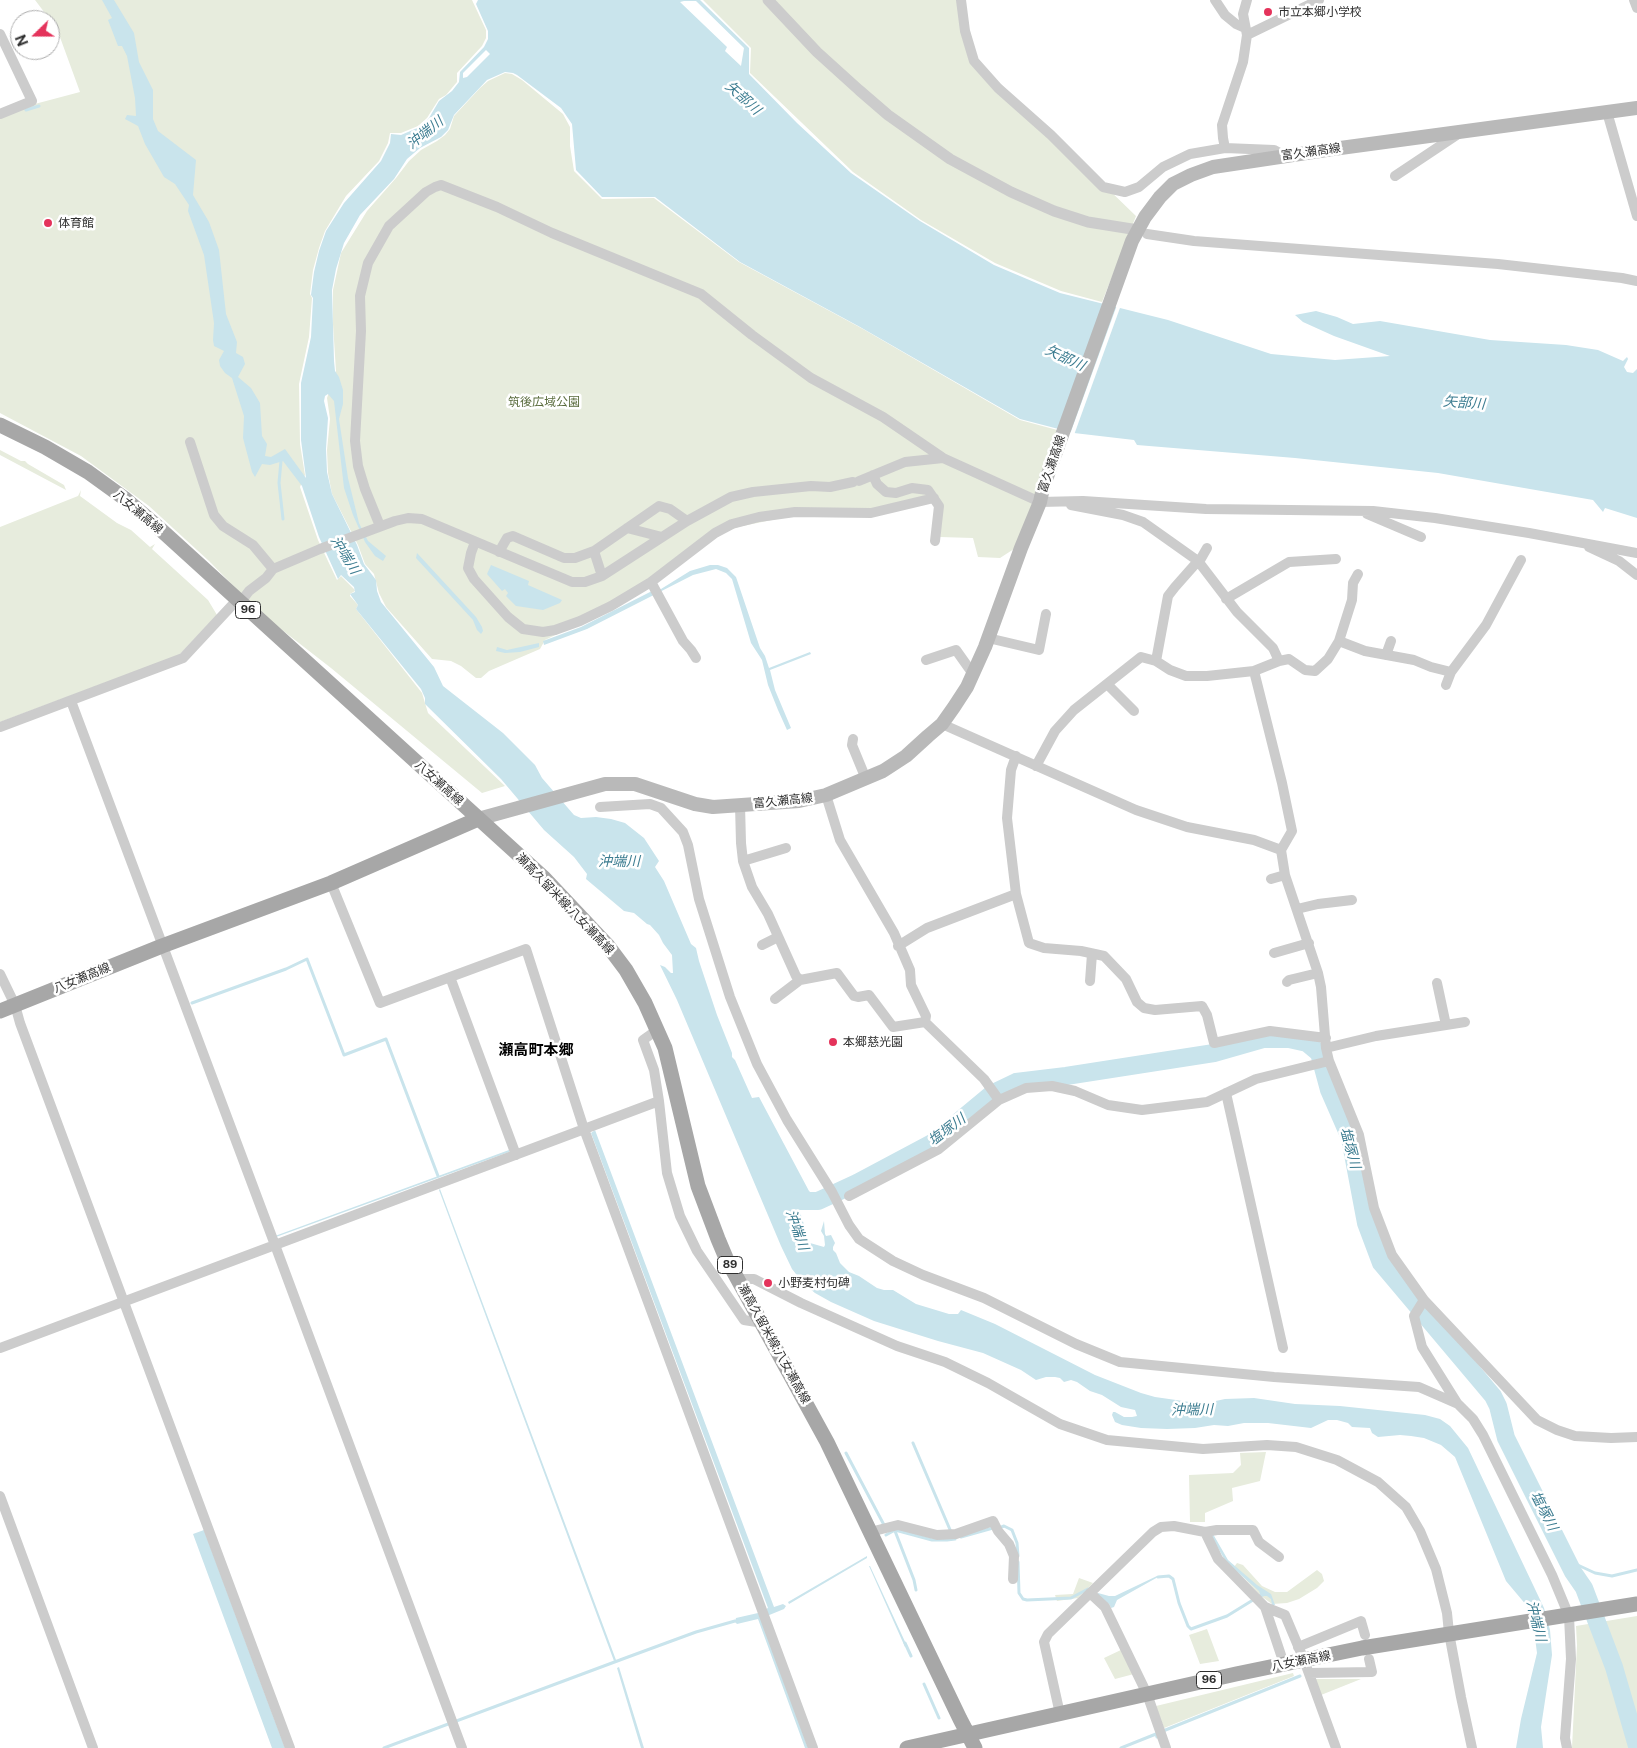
<!DOCTYPE html>
<html>
<head>
<meta charset="utf-8">
<style>
	body { margin:0 }
	#map { position:relative; width:1637px; height:1748px; overflow:hidden; background:#fff; font-family:"Public Sans",sans-serif }
	canvas { display:block }
	.north { position:absolute; left:10px; top:10px; width:50px; height:50px; box-sizing:border-box; background:#fff; border:1px solid #acacac; border-radius:50%; rotate:248deg; font-size:14px; font-weight:700; line-height:20px; text-align:center; color:#2f2f2f }
	.north::after { content:''; display:block; margin:auto; width:18px; height:22px; background:#e4335b; clip-path:polygon(50% 0,100% 100%,50% 72%,0 100%) }
</style>
</head>
<body>
<div id="map">
<canvas width="1637" height="1748"></canvas>
<div class="north">N</div>
</div>
<script>
const c = document.querySelector('canvas').getContext('2d');
c.lineJoin = 'round';
function fillPath(path, color) { c.fillStyle = color; c.fill(path, 'evenodd'); }
const shape = rows => new Path2D(rows.map(r => 'M' + r).join(''));
function strokePath(path, color, width, dash) { c.strokeStyle = color; c.lineWidth = width; c.lineCap = dash ? 'butt' : 'round'; c.setLineDash(dash || []); c.stroke(path); }
function drawText(font, color, halo, rows, align = 'center') {
  c.font = font + ' "Public Sans","Noto Sans JP",sans-serif'; c.lineWidth = 5; c.setLineDash([]); c.textBaseline = 'middle'; c.strokeStyle = halo; c.fillStyle = color; for (const [text, x, y, turn = 0] of rows) {
    c.save(); c.translate(x, y); c.rotate((+turn || 0) * Math.PI / 180); c.textAlign = isNaN(turn) ? turn : align; if (halo) c.strokeText(text, 0, 0); c.fillText(text, 0, 0); c.restore();
  }
}
fillPath(shape([
	[35,0,472,0,486,30,486,38,482,46,457,73,457,82,446,95,439,99,427,118,418,126,401,133,390,133,388,143,379,161,346,196,325,231,319,248,313,270,310,294,312,298,309,337,299,384,300,444,305,475,300,487,318,540,337,580,341,576,354,589,355,591,350,594,350,596,358,605,356,609,422,693,428,713,505,786,482,793,331,668,259,612,209,561,149,506,81,456,0,413,0,118,31,105,80,92,57,29],
	[703,0,961,0,979,64,1136,216,1102,302,1061,291,995,263,921,220,853,172,750,73,751,48],
	[505,73,512,74,522,80,563,114,570,127,570,146,574,171,602,199,654,198,739,262,863,329,1020,420,1061,431,1017,547,1000,558,978,557,973,538,940,537,943,505,933,502,876,516,796,515,738,527,727,531,580,623,545,640,540,649,489,671,481,678,476,678,461,666,451,661,432,659,386,607,379,593,374,574,365,564,358,545,332,494,328,473,327,450,330,419,327,398,336,371,333,324,333,290,341,253,367,211,396,178,409,161,421,150,437,141,445,135,450,129,454,116,480,88,488,81],
	[0,450,21,461,25,461,28,464,64,485,66,490,0,455],
	[81,490,80,496,117,523,131,530,150,547,155,544,152,549,208,600,217,615,179,655,0,722,0,527,78,496],
	[1266,1452,1260,1481,1232,1488,1233,1501,1205,1513,1205,1522,1190,1522,1189,1475,1233,1473,1241,1465,1240,1453],
	[1237,1563,1243,1565,1262,1586,1275,1592,1287,1592,1317,1570,1322,1574,1324,1581,1317,1588,1299,1599,1287,1603,1272,1604,1261,1596,1234,1567],
	[1079,1578,1093,1583,1078,1598,1057,1601,1055,1595,1073,1594],
	[1637,1616,1637,1748,1572,1748,1577,1645,1576,1626],
	[1207,1629,1219,1661,1200,1664,1189,1635],
	[1123,1649,1134,1674,1115,1679,1104,1658],
	[1293,1673,1294,1676,1164,1728,1156,1706],
	[1315,1679,1361,1679,1321,1695]
]), '#e7ecdd');
fillPath(shape([
	[102,0,114,0,134,33,139,62,153,90,153,119,158,131,196,160,193,195,209,222,219,250,226,314,237,342,236,353,243,357,245,364,238,377,251,388,260,403,262,436,267,444,265,456,271,457,285,449,306,478,301,440,301,383,311,337,313,298,311,295,314,272,319,251,326,231,344,203,381,161,390,143,391,134,401,135,422,126,429,118,439,101,452,91,459,82,460,72,484,47,488,39,488,31,476,4,478,0,700,0,749,48,749,74,797,123,851,173,920,221,994,265,1060,293,1168,320,1271,354,1335,360,1390,356,1334,336,1303,322,1295,315,1316,311,1337,317,1353,324,1380,321,1490,340,1566,345,1598,350,1623,361,1627,357,1628,359,1624,367,1627,372,1633,373,1637,369,1637,518,1605,508,1603,512,1593,500,1438,473,1295,458,1137,445,1134,440,1074,433,1020,419,860,327,740,262,655,197,602,197,576,170,572,124,561,108,517,75,513,73,505,72,487,80,454,115,448,130,441,137,420,148,407,159,394,179,360,215,344,243,336,269,332,290,334,361,335,371,339,377,343,390,343,404,339,419,348,478,359,523,368,541,386,556,383,561,375,556,365,542,353,515,344,488,334,401,328,394,325,396,324,401,328,418,326,449,327,472,332,494,357,545,364,564,376,580,377,591,381,602,434,667,443,686,503,733,535,765,542,778,574,815,581,818,596,817,611,819,625,823,644,838,659,861,655,867,664,881,691,944,696,948,699,961,717,1015,732,1053,732,1057,735,1060,752,1098,759,1097,809,1191,816,1197,819,1197,823,1205,819,1207,806,1206,799,1209,810,1243,824,1247,825,1245,824,1236,821,1231,824,1221,825,1234,826,1236,831,1235,835,1243,833,1247,833,1250,836,1253,840,1263,849,1272,859,1276,877,1288,884,1290,893,1290,916,1304,949,1314,958,1314,961,1310,995,1324,1095,1375,1141,1393,1155,1397,1190,1402,1211,1402,1225,1399,1254,1398,1295,1404,1340,1406,1425,1415,1440,1419,1450,1426,1468,1448,1544,1608,1550,1630,1552,1655,1541,1727,1543,1748,1516,1748,1521,1719,1537,1653,1534,1630,1527,1606,1506,1581,1455,1457,1441,1445,1424,1438,1411,1436,1400,1435,1378,1437,1372,1433,1370,1428,1352,1427,1348,1423,1337,1420,1328,1420,1311,1428,1268,1423,1244,1423,1228,1426,1214,1425,1195,1428,1167,1429,1141,1428,1122,1425,1115,1422,1112,1415,1113,1412,1115,1412,1124,1417,1132,1417,1137,1416,1135,1410,1121,1407,1102,1395,1090,1391,1077,1382,1071,1380,1064,1382,1060,1378,1055,1377,1046,1377,1036,1380,1021,1370,983,1353,938,1341,874,1321,831,1302,815,1293,803,1283,792,1269,781,1246,677,1000,660,965,665,967,671,973,673,973,672,955,663,943,659,935,650,925,647,924,634,913,624,911,586,879,587,874,574,857,544,830,501,779,425,704,425,698,421,689,356,609,358,605,350,594,355,592,354,587,341,575,338,579,319,537,302,486,283,461,270,465,262,464,255,477,252,472,243,438,244,416,232,378,225,373,220,366,219,360,224,351,214,346,213,340,214,323,204,255,188,211,189,205,175,184,164,177,145,144,138,126,125,119,127,115,136,116,135,98,127,56,122,46,118,46,108,20,112,18],
	[684,1,696,1,744,48,741,66,725,51,727,47,680,2],
	[486,50,490,54,467,77,463,78,463,73],
	[417,553,476,617,482,627,483,631,481,634,477,630,473,620,416,558],
	[491,565,529,581,528,585,562,600,560,603,543,610,516,606,506,596,508,593,505,589,502,591,487,574],
	[710,565,718,565,727,568,736,577,760,648,765,656,769,668,810,652,811,654,770,670,775,690,791,728,787,730,778,710,768,685,762,660,751,643,732,579,726,573,716,569,693,575,587,629,544,645,543,641,581,627,652,591,661,589,690,571],
	[539,643,539,647,520,652,505,653,496,651,497,647,507,650],
	[595,1130,774,1607,783,1604,786,1606,784,1609,762,1618,808,1748,805,1748,758,1619,737,1624,735,1622,736,1618,758,1613,768,1608,591,1133],
	[509,1150,509,1152,276,1237,275,1236],
	[440,1189,616,1660,614,1661,439,1190],
	[204,1530,285,1748,272,1748,193,1534],
	[1213,1534,1228,1560,1257,1585,1271,1594,1275,1605,1272,1605,1271,1599,1267,1596,1264,1596,1254,1601,1253,1600,1260,1594,1259,1591,1226,1562,1211,1536],
	[867,1556,867,1558,789,1604,788,1602],
	[869,1566,870,1566,907,1646,905,1647],
	[1157,1576,1158,1577,1117,1600,1114,1607,1111,1608,1109,1604,1096,1597,1098,1593,1109,1596,1115,1596],
	[619,1667,644,1748,641,1748,617,1668]
]), '#c9e4ec');
fillPath(shape([
	[1117,305,1121,305,1074,435,1070,434]
]), '#fff');
strokePath(shape([
	[26,110,39,106],
	[281,461,279,483,283,519],
	[192,1003,286,969,307,959,344,1055,386,1039,438,1176],
	[913,1443,951,1532],
	[846,1453,884,1525],
	[999,1528,1004,1526,1012,1530,1017,1543,1018,1556],
	[895,1531,914,1580,916,1590],
	[886,1535,895,1530,932,1540,947,1540,955,1539],
	[961,1537,993,1528],
	[1567,1560,1595,1573,1612,1576,1637,1570],
	[1018,1562,1019,1593,1023,1599,1027,1600,1071,1598,1088,1589],
	[1158,1577,1169,1576,1173,1579,1179,1603,1188,1626,1191,1629,1227,1616,1253,1600],
	[905,1643,911,1656],
	[924,1684,939,1718],
	[1163,1731,1300,1676],
	[384,1748,628,1657,696,1632,735,1621],
	[1121,1748,1156,1734,1157,1737]
]), '#c9e4ec', 3);
strokePath(shape([
	[798,1201,818,1201,857,1183,934,1142,993,1093,1016,1082,1066,1076,1214,1053,1263,1039,1289,1039,1307,1043,1319,1053,1329,1090,1350,1138,1366,1223,1381,1263,1493,1396,1498,1406,1506,1438,1573,1572,1584,1588,1614,1667,1637,1746]
]), '#c9e4ec', 18);
strokePath(shape([
	[961,0,965,31,974,61,998,88,1051,135,1103,187,1125,192,1139,187,1163,167,1190,154,1225,148,1274,150,1285,156],
	[1215,0,1225,15,1236,24,1245,28],
	[1634,0,1637,8],
	[0,34,32,101,0,114],
	[1247,35,1319,0],
	[1607,112,1637,216],
	[1225,148,1223,138,1222,125,1243,62,1247,35,1243,14,1247,0],
	[1395,176,1458,134],
	[1147,234,1194,241,1498,264,1622,278,1637,281],
	[190,442,214,515,223,526,253,545,273,569],
	[873,475,877,484,886,492,896,493,912,488,928,490,939,506,935,541],
	[859,481,905,462,943,458],
	[1071,505,1123,515,1143,522,1198,561,1237,612,1273,648,1279,661],
	[1367,514,1421,537],
	[380,526,365,489,358,466,355,441,361,331,360,296,368,263,389,226,426,192,435,187,441,185,497,207,552,233,701,294,752,335,811,378,883,417,943,458,1040,502,1083,501,1206,509,1373,511,1435,518,1529,533,1637,553],
	[627,528,662,537],
	[475,542,471,553,468,568,474,579,508,617,523,629,543,632,555,630,580,621,611,606,651,582,715,533,732,524,759,517,795,512,871,513,934,498],
	[1589,547,1619,561,1637,575],
	[594,551,602,576],
	[499,552,507,538,513,536,564,558,575,558,594,551,659,506,670,509,687,521],
	[1199,562,1207,548],
	[651,582,683,641,691,650,696,658],
	[1226,599,1289,562,1336,559],
	[240,603,249,591,266,578,273,569,320,549,395,521,408,518,422,519,572,582,585,582,602,576,687,521,731,497,753,492,811,486,830,487,853,482],
	[988,638,1039,650,1046,614],
	[1339,641,1365,651,1414,660,1431,667,1451,672],
	[1386,655,1391,641],
	[926,660,956,650,973,674],
	[1156,661,1168,596,1175,587,1198,561],
	[1254,671,1282,783,1292,831,1281,850,1285,875,1318,973,1321,987,1326,1048,1329,1061,1359,1135,1374,1208,1392,1255,1424,1300,1537,1420,1557,1430,1575,1436,1611,1438,1637,1437],
	[1107,684,1134,711],
	[1446,685,1451,672,1486,625,1521,560],
	[71,701,275,1245,462,1748],
	[942,724,1136,810,1187,827,1254,840,1281,850],
	[0,727,183,658,237,600],
	[853,739,852,745,866,779],
	[1016,756,1011,770,1007,818,1016,894,1029,943,1044,948,1081,951,1104,956,1126,979,1137,1002,1144,1008,1155,1010,1202,1006,1207,1015,1214,1043,1270,1031,1326,1038],
	[1036,766,1055,731,1074,710,1141,657,1156,661,1170,670,1186,676,1207,676,1254,671,1279,661,1289,659,1305,670,1315,671,1328,659,1339,641,1352,600,1353,583,1358,574],
	[826,795,840,840,894,933,910,970,911,985,926,1016,925,1022,984,1079,999,1100],
	[740,805,741,843,743,861,752,887,768,914,796,976,800,980],
	[600,807,650,804,661,808,683,832,688,845,699,899,730,997,757,1064,787,1120,832,1192,849,1225,859,1239,893,1261,923,1275,984,1298,1076,1344,1120,1362,1274,1377,1419,1387,1458,1404,1473,1419,1483,1435,1552,1575,1569,1616,1571,1659,1565,1738,1567,1748],
	[743,861,786,848],
	[1271,879,1285,875],
	[331,883,380,1003,526,949,584,1129,813,1748],
	[1297,909,1318,904,1352,900],
	[762,945,778,937],
	[898,946,927,928,1016,894],
	[1274,953,1309,943],
	[0,974,15,1005,20,1023,290,1748],
	[450,977,516,1155],
	[1090,981,1092,954],
	[1287,982,1289,980,1318,973],
	[1437,983,1446,1025],
	[775,999,800,980,837,973,854,996,858,997,869,995,893,1027,925,1022],
	[657,1030,643,1040,654,1070,659,1101,667,1173,680,1216,697,1251,744,1320,763,1323],
	[1326,1048,1376,1036,1465,1022],
	[1226,1093,1283,1348],
	[849,1196,939,1149,999,1100,1026,1088,1052,1086,1075,1091,1108,1105,1142,1110,1207,1102,1256,1079,1329,1061],
	[738,1279,754,1279,801,1303,897,1346,945,1362,988,1383,1060,1424,1107,1440,1203,1449,1267,1445,1296,1447,1337,1460,1378,1482,1406,1507,1420,1531,1436,1569,1447,1613,1449,1633,1461,1697,1472,1748],
	[1424,1300,1414,1316,1422,1347,1457,1403],
	[0,1348,659,1101],
	[0,1496,93,1748],
	[870,1532,898,1525,937,1535,956,1534,993,1521,998,1531,1009,1544,1014,1556,1013,1579],
	[1205,1532,1217,1530,1253,1530,1259,1542,1279,1557],
	[1090,1593,1105,1607,1147,1694,1166,1748],
	[1265,1607,1281,1655],
	[1298,1647,1361,1621,1365,1635],
	[1309,1673,1372,1672,1369,1659],
	[1060,1714,1044,1642,1048,1634,1153,1532,1161,1527,1174,1526,1205,1532,1218,1559,1265,1607,1285,1615,1304,1660,1336,1748]
]), '#ccc', 10);
strokePath(shape([
	[768,0,817,52,859,90,888,115,950,159,1011,192,1054,211,1088,222,1138,230]
]), '#ccc', 11);
strokePath(shape([
	[478,819,605,784,635,784,695,804,713,807,799,801,826,795,883,771,906,756,928,736,942,724,954,707,967,687,985,647,1021,548,1040,502,1043,488,1132,241,1145,217,1160,197,1173,184,1191,175,1213,167,1333,149,1637,108]
]), '#b9b9b9', 14);
strokePath(shape([
	[0,425,45,447,88,472,124,498,160,529,543,877,608,946,626,970,645,1003,665,1048,698,1186,718,1239,726,1258,827,1442,960,1719,975,1748],
	[0,1011,162,946,331,883,478,819],
	[907,1748,1236,1674,1362,1648,1637,1604]
]), '#a7a7a7', 15);
for (const [x, y, r, color] of [
	[1268,12,5,"#e4335b"],
	[48,223,5,"#e4335b"],
	[833,1042,5,"#e4335b"],
	[768,1283,5,"#e4335b"]
]) { const dot = new Path2D(); dot.arc(x, y, r, 0, 2 * Math.PI); c.fillStyle = color; c.fill(dot); strokePath(dot, '#fff', 2); }
for (const [x, y, w] of [
	[248,610,25],
	[730,1265,25],
	[1209,1680,25]
]) { const box = new Path2D(); box.roundRect(x - w / 2, y - 8.5, w, 17, 4); c.fillStyle = '#fff'; c.fill(box); strokePath(box, '#2f2f2f', 1); }
drawText('bold 11px', '#2f2f2f', null, [
	["96",248,610],
	["89",730,1265],
	["96",1209,1680]
]);
drawText('12px', '#2f2f2f', '#fff', [
	["市立本郷小学校",1278,12],
	["体育館",58,223],
	["本郷慈光園",843,1042],
	["小野麦村句碑",778,1283]
], 'left');
drawText('12px', '#2f2f2f', '#fff', [
	["富久瀬高線",1311,152,-8],
	["富久瀬高線",1052,464,-71],
	["八女瀬高線",138,512,40],
	["八女瀬高線",439,783,42],
	["富久瀬高線",783,801,-6],
	["瀬高久留米線;八女瀬高線",565,904,46],
	["八女瀬高線",82,978,-22],
	["瀬高久留米線;八女瀬高線",774,1344,61],
	["八女瀬高線",1301,1661,-11]
]);
drawText('12px', '#596b3c', '#fff', [
	["筑後広域公園",544,402]
]);
drawText('italic 14px', '#3d7d91', '#fff', [
	["矢部川",743,98,42],
	["沖端川",425,133,-39],
	["矢部川",1065,358,25],
	["矢部川",1464,403,4],
	["沖端川",345,555,58],
	["沖端川",619,862],
	["塩塚川",947,1130,-37],
	["塩塚川",1350,1148,75],
	["沖端川",797,1230,71],
	["沖端川",1192,1410,-1],
	["塩塚川",1544,1511,63],
	["沖端川",1536,1621,76]
]);
drawText('bold 15px', '#000', '#fff', [
	["瀬高町本郷",536,1050]
]);
</script>
</body>
</html>
